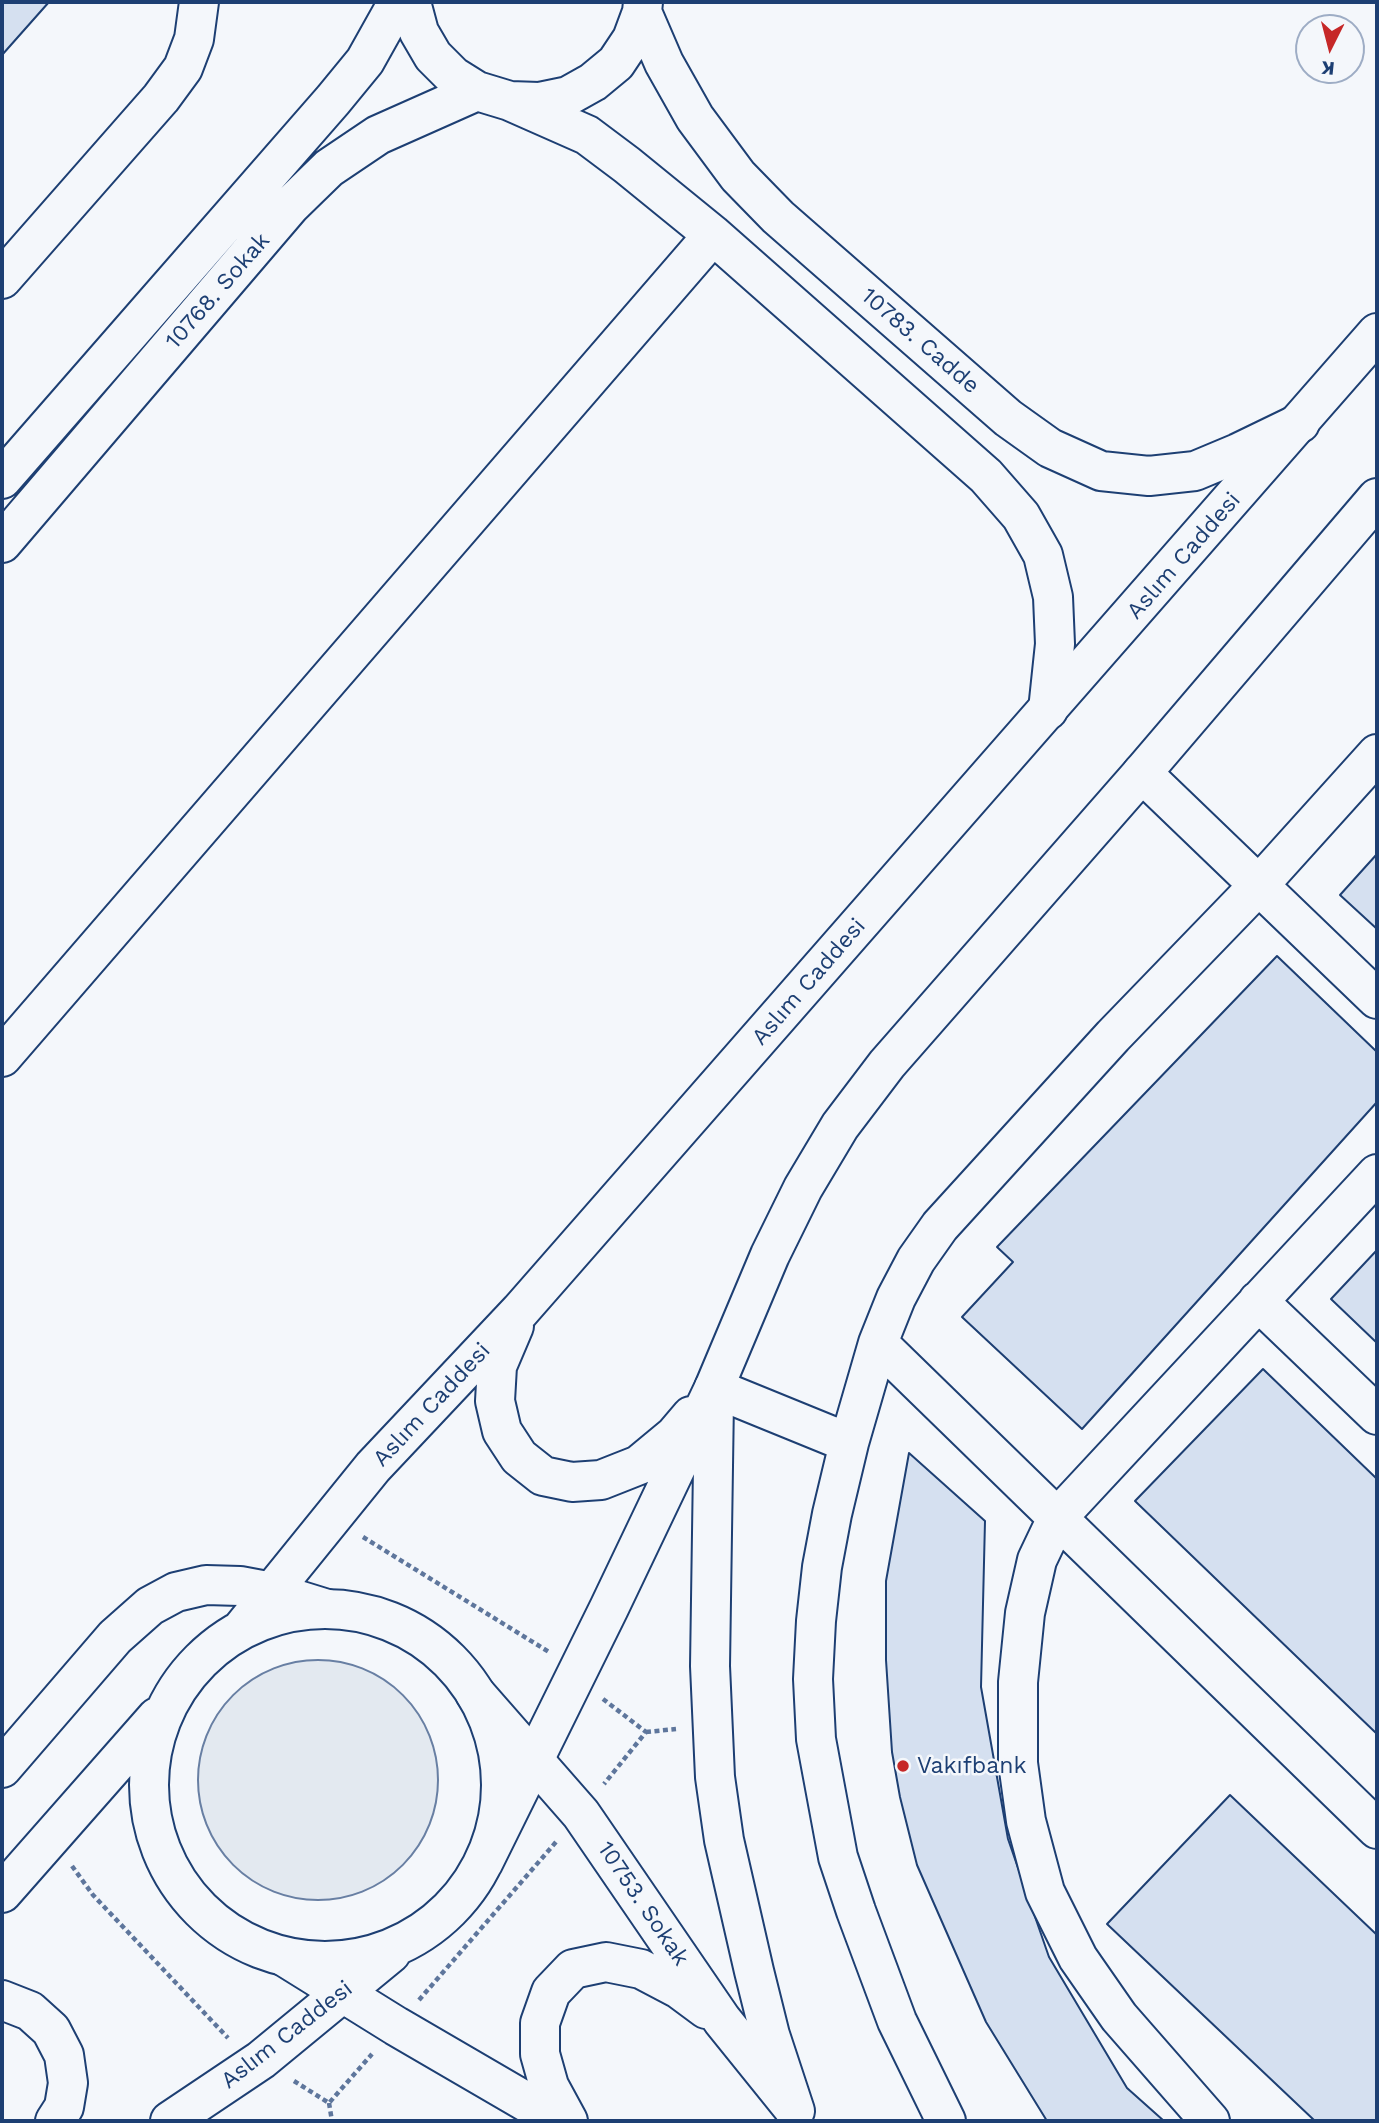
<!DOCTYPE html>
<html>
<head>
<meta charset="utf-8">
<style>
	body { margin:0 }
	#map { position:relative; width:1379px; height:2123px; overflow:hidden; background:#f4f7fb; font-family:"Work Sans",sans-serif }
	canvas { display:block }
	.frame { position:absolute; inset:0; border:4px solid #1d3f73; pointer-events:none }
	.north { position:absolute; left:1295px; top:14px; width:70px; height:70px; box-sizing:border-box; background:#f4f7fb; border:2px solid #9eadc5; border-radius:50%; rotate:186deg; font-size:19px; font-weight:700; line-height:28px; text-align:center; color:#1d3f73 }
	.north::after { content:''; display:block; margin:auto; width:24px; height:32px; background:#c62828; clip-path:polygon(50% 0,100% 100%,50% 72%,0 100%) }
</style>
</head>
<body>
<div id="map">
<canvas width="1379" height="2123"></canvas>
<div class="frame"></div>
<div class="north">K</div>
</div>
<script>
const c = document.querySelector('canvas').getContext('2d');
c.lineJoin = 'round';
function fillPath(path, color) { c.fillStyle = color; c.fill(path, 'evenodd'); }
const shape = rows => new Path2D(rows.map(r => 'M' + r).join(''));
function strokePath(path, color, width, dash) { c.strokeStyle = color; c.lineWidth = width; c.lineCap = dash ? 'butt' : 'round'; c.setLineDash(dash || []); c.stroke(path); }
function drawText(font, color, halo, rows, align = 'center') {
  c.font = font + ' "Work Sans",sans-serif'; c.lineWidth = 5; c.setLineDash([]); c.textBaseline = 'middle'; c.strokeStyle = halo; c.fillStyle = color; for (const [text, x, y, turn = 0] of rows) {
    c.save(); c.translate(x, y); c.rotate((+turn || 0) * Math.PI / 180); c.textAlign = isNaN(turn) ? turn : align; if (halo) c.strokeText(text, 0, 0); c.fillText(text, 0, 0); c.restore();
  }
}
const green = shape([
	'198 1780a120 120 0 1 1 240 0a120 120 0 1 1-240 0Z'
]);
fillPath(green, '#e3e9f0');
strokePath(green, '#687fa3', 2);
const building = shape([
	[2,2,49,2,2,55,2,2],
	[1377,854,1377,929,1340,895,1377,854],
	[1277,956,1377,1052,1377,1102,1082,1429,962,1317,1013,1262,997,1247,1277,956],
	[1377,1250,1377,1343,1331,1299,1377,1250],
	[1263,1369,1377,1479,1377,1734,1135,1501,1263,1369],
	[909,1453,985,1521,981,1687,1008,1839,1049,1957,1127,2088,1164,2121,1047,2121,986,2022,917,1865,900,1797,892,1752,886,1660,886,1581,909,1453],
	[1230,1795,1377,1935,1377,2121,1315,2121,1107,1924,1230,1795]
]);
fillPath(building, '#d5e0f0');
strokePath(building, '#1d3f73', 2);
const minor = shape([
	[411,2,419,32,433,56,453,76,477,91,510,101,539,102,568,96,593,82,616,63,632,39,642,12,643,2],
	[642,12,664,63,695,118,738,176,778,217,1008,418,1050,448,1101,471,1149,476,1195,471,1238,453,1300,423],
	[510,101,587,135,627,165,713,235,986,476,1021,516,1043,555,1053,597,1055,644,1048,710],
	[2,279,161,98,183,68,194,39,199,2],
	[2,479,333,100,365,61,398,2],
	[2,543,290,206,329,168,378,135,477,91],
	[1142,773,1377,999],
	[2,1057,713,235],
	[1258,1301,1377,1415],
	[878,1343,1377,1829],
	[714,1388,849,1443],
	[475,1693,581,1814,722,2020,793,2108],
	[2,1768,115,1637,150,1606,176,1592,206,1585,240,1586,272,1592,327,1609],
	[285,1957,396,2026,559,2121],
	[568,2121,549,2086,540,2054,540,2023,551,1992,573,1969,606,1962,641,1969,679,1989,706,2009],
	[946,2121,897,2021,856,1911,838,1857,816,1739,813,1679,816,1621,822,1567,832,1514,849,1443,878,1343,896,1298,916,1260,940,1226,1113,1036,1258,886,1377,754],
	[1210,2121,1119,2017,1078,1958,1045,1892,1026,1821,1018,1763,1018,1682,1025,1613,1037,1560,1057,1518,1377,1174]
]);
const major = shape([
	[514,1326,497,1366,495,1401,502,1431,519,1457,543,1476,572,1482,601,1480,639,1465,674,1436,691,1416],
	[714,1400,710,1666,715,1777,724,1840,754,1971,770,2035,795,2111],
	'149 1785a176 176 0 1 1 352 0a176 176 0 1 1-352 0Z',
	[241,1630,373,1467,520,1311,1377,333],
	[483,1863,609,1608,714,1388,770,1255,803,1188,840,1126,887,1064,1142,773,1377,498],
	[2,1893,157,1717],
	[2,2000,30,2011,51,2030,64,2055,68,2083,64,2107,55,2121],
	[170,2121,261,2060,391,1953]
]);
strokePath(minor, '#1d3f73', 42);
strokePath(major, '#1d3f73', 42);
strokePath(shape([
	[363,1537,549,1652],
	[603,1699,646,1732,604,1784],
	[646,1732,676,1729],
	[72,1866,93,1895,228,2038],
	[419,2000,556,1842],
	[294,2081,329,2103,372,2054],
	[329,2103,332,2121]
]), '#5e769c', 4.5, [5, 3.5]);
strokePath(minor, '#f4f7fb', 38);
strokePath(major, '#f4f7fb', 38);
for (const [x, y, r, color] of [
	[903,1766,7,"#c62828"]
]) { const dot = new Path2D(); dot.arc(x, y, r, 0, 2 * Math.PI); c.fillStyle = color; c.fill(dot); strokePath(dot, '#f4f7fb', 2.5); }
drawText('23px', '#1d3f73', '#f4f7fb', [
	["10768. Sokak",218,291,-49],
	["10783. Cadde",920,341,41],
	["Aslım Caddesi",1184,556,-49],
	["Aslım Caddesi",809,982,-49],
	["Aslım Caddesi",432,1405,-47],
	["10753. Sokak",643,1904,56],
	["Aslım Caddesi",287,2035,-38]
]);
drawText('23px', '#1d3f73', '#f4f7fb', [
	["Vakıfbank",917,1766]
], 'left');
</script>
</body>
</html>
